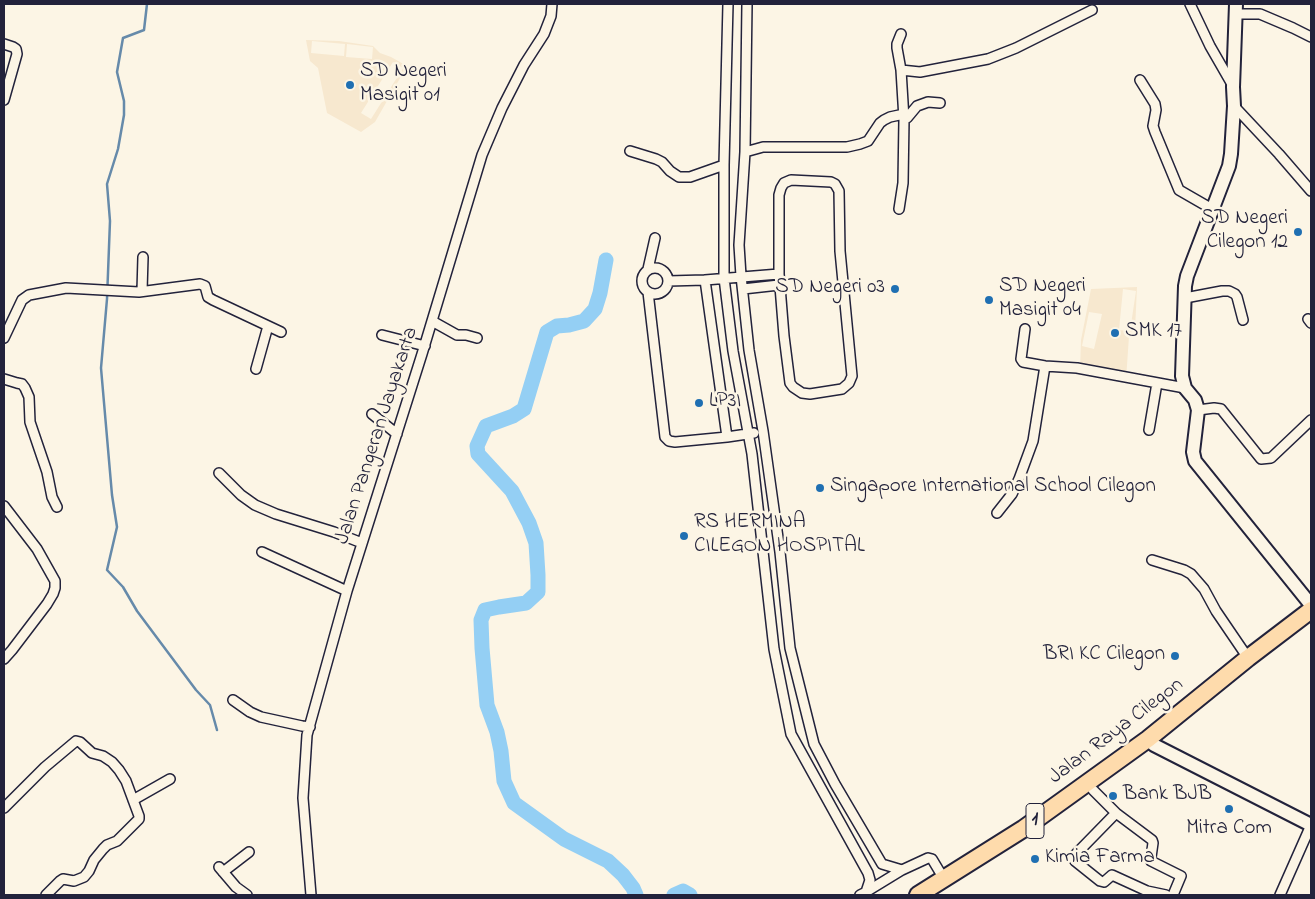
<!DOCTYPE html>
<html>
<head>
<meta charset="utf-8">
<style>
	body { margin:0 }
	#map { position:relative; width:1315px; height:899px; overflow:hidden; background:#fcf5e5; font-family:"Indie Flower",sans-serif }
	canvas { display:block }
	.frame { position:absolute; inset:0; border:5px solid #22223b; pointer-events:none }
</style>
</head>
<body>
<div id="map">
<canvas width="1315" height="899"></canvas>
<div class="frame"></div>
</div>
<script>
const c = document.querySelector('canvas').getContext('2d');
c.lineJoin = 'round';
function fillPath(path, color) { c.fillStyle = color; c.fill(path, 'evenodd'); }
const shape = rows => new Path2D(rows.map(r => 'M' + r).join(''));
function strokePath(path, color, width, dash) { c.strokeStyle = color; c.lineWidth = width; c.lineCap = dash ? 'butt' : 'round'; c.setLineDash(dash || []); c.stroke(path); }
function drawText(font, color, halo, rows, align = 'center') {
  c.font = font + ' "Indie Flower",sans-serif'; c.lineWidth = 5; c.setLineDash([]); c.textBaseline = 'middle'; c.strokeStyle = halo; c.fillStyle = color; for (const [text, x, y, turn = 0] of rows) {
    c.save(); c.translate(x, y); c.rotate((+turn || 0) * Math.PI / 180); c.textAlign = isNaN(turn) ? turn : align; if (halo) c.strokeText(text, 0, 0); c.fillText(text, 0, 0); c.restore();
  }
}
fillPath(shape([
	[306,40,339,41,373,46,380,53,391,57,407,66,375,122,361,132,327,113,318,68,310,61],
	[312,41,345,44,344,56,311,53],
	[347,44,373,47,372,59,346,57],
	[393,62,403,68,371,119,361,113],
	[1137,287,1135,330,1129,336,1126,380,1080,369,1081,340,1091,289],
	[1123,289,1136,291,1130,331,1119,330],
	[1089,312,1102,314,1094,349,1082,346]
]), '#f7e8cf');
strokePath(shape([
	[147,4,144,30,123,38,117,72,124,101,124,115,118,149,107,184,110,221,107,299,101,368,112,495,117,527,107,570,123,587,137,611,196,690,210,705,217,730]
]), '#668aaa', 2.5);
strokePath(shape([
	[606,260,600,293,595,309,584,321,569,325,557,326,547,332,524,409,513,416,486,426,477,446,478,454,512,491,529,523,536,543,538,575,538,592,526,603,499,607,485,610,481,620,482,648,487,705,497,732,501,751,504,781,514,803,564,839,608,861,623,875,633,888,636,895],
	[674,895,683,891,690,895]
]), '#94cff4', 15);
const street = shape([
	[728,4,724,165,724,278,733,351,752,454,774,649,791,734,868,873,870,880,866,892,860,895],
	[747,4,745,152,739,245,741,276,749,350,763,431,780,552,790,648,814,744,835,784,882,864,902,870,928,858,932,859,944,879],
	[1190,4,1210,46,1233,86],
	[1235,14,1260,14,1293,28,1311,37],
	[4,44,13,47,16,49,17,54,4,100],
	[901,70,920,72,988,59,1016,48,1092,10],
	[1140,80,1155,104,1156,110,1153,126,1155,132,1179,190,1212,209],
	[1234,106,1279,154,1311,191],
	[904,119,907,118,917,106,928,102,940,103],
	[630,151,656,159,662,162,670,171,679,177,690,177,724,165],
	[745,152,763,147,847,147,860,144,868,141,880,123,884,120,890,117,904,114],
	[791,180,831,182,835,184,839,191,840,251,852,376,849,383,842,389,810,394,802,393,793,387,790,383,784,336,779,274,779,195,781,188,784,183,791,180],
	[899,209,903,183,904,119,901,70,897,48,897,44,901,34],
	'642 281a13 13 0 1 1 26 0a13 13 0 1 1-26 0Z',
	[648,269,655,238],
	[705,280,727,437],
	[668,281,705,280,779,274],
	[743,289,779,285],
	[142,291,143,257],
	[648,292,665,437,669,441,675,442,727,437,754,433],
	[1185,298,1222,291,1229,291,1235,294,1237,297,1243,320],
	[1308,319,1311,323],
	[432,321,457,335,466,335,477,338],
	[1025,329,1021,359,1023,362,1045,366,1077,368,1185,388],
	[382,335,425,346],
	[4,338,22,300,29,295,66,288,139,292,200,284,205,286,208,297,213,300,281,332],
	[256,369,268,326],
	[4,379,17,383,22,384,25,388,29,397,30,422,47,472,52,497,57,507],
	[1198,410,1214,408,1221,409,1261,459,1271,458,1311,420],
	[372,414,397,434],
	[1149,430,1157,383],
	[219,473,241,495,255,505,276,514,334,532,362,543],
	[4,506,37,549,55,581,55,588,53,594,47,604,12,650,4,659],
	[997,513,1012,494,1019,479,1033,441,1045,366],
	[262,552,347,591],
	[1152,560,1184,570,1191,574,1204,589,1216,611,1248,658],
	[233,700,250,712,261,717,302,726,310,727],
	[1093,790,1116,813,1075,855,1073,858,1075,861,1100,881,1104,882,1112,875,1147,891,1166,895],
	[133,800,170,779],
	[4,808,45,767,76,741,80,742,92,753,103,756,112,762,119,770,126,781,139,816,139,819,117,841,107,845,103,849,94,860,89,871,84,877,74,881,63,879,60,881,46,895],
	[1116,813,1152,840,1153,843,1151,857,1151,861,1181,876,1173,895],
	[219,867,236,887,247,895],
	[223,872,249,852],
	[866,892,902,870],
	[311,895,303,798,307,735,347,591,422,354,482,155,502,108,524,65,544,34,551,16,552,4],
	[1280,895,1311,825]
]);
const secondary = shape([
	[1236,4,1233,87,1234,106,1231,154,1229,166,1187,276,1185,286,1182,376,1185,388,1195,400,1198,410,1193,452,1195,461,1311,605],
	[1148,739,1154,745,1311,825]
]);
const highway = shape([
	[918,895,1023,829,1080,788,1148,739,1248,658,1311,610]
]);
strokePath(street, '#22223b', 12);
strokePath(secondary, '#22223b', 16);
strokePath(highway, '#22223b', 20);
strokePath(street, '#fcf5e5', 9);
strokePath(secondary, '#fcf5e5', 12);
strokePath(highway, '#fedbac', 16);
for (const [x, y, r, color] of [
	[350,85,5,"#1f6fb2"],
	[1298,232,5,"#1f6fb2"],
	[895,289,5,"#1f6fb2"],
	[989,300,5,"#1f6fb2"],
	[1115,333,5,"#1f6fb2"],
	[699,403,5,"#1f6fb2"],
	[820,488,5,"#1f6fb2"],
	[684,536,5,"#1f6fb2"],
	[1175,656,5,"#1f6fb2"],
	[1113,796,5,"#1f6fb2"],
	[1229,809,5,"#1f6fb2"],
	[1035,859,5,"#1f6fb2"]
]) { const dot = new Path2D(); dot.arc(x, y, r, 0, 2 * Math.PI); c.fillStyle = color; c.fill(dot); strokePath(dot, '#fcf5e5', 2); }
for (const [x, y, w] of [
	[1035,821,18]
]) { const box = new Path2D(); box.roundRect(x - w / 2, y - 17.5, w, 35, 4); c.fillStyle = '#fcf5e5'; c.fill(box); strokePath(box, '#22223b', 1); }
drawText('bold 20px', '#22223b', null, [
	["1",1035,821]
]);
drawText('21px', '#22223b', '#fcf5e5', [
	["SD Negeri",360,73],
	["Masigit 01",360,97],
	["SD Negeri",1288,220,"right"],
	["Cilegon 12",1288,244,"right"],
	["SD Negeri",999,288],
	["Masigit 04",999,312],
	["SD Negeri 03",885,289,"right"],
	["SMK 17",1125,333],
	["LP3I",709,403],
	["Singapore International School Cilegon",830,488],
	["RS HERMINA",694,524],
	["CILEGON HOSPITAL",694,548],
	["BRI KC Cilegon",1165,656,"right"],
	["Bank BJB",1123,796],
	["Mitra Com",1229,830,"center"],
	["Kimia Farma",1045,859]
], 'left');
drawText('21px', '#22223b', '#fcf5e5', [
	["Jalan Pangeran Jayakarta",378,436,-72],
	["Jalan Raya Cilegon",1117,732,-37]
]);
</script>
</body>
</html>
